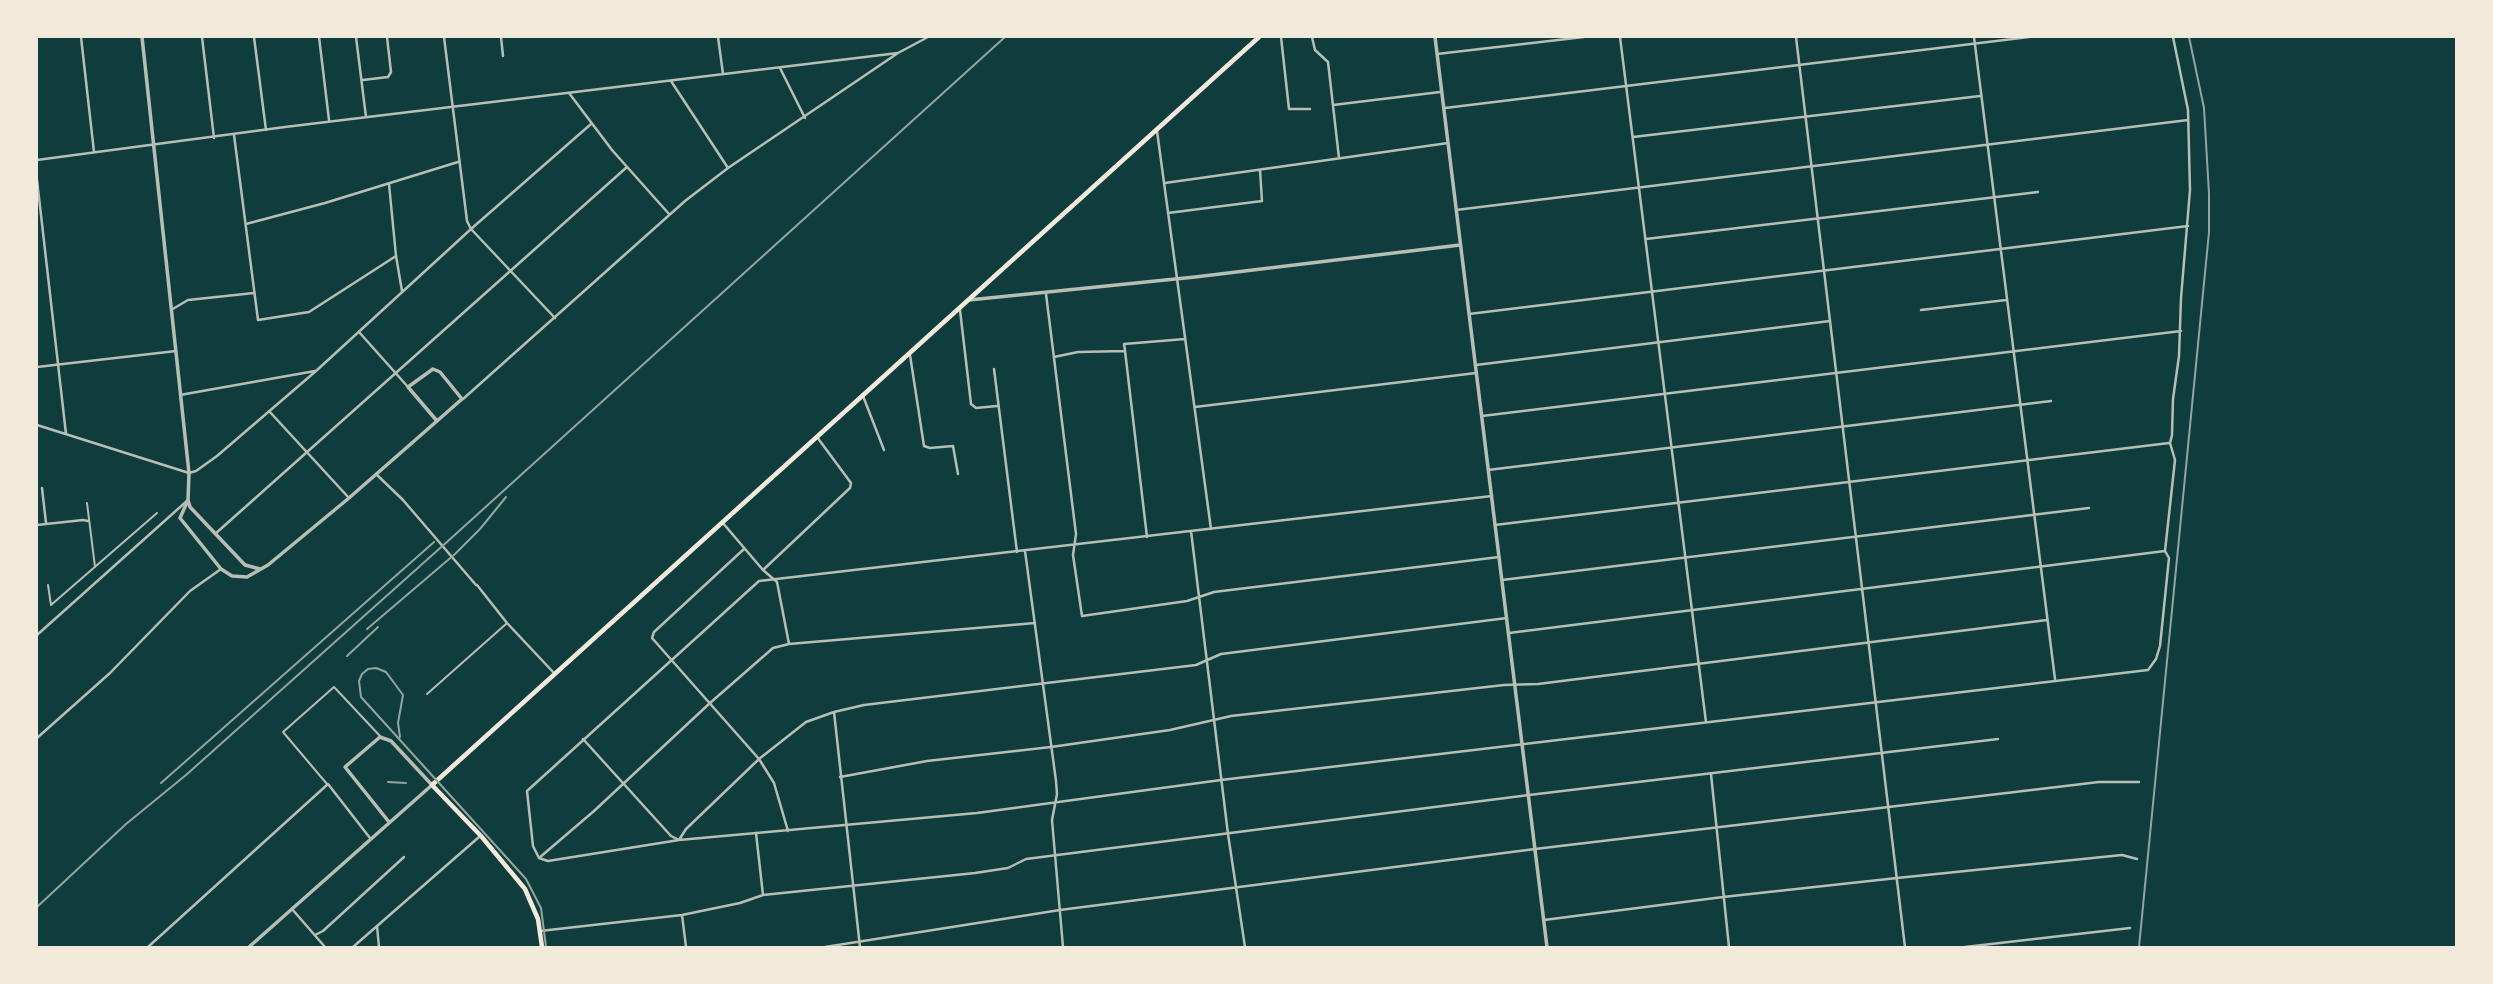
<!DOCTYPE html>
<html>
<head>
<meta charset="utf-8">
<style>
	body { margin:0 }
	#map { position:relative; width:2493px; height:984px; overflow:hidden; background:#0f3d3e; font-family:Manrope,sans-serif }
	canvas { display:block }
	.frame { position:absolute; inset:0; border:38px solid #f1e9da; pointer-events:none }
</style>
</head>
<body>
<div id="map">
<canvas width="2493" height="984"></canvas>
<div class="frame"></div>
</div>
<script>
const c = document.querySelector('canvas').getContext('2d');
c.lineJoin = 'round';
const shape = rows => new Path2D(rows.map(r => 'M' + r).join(''));
function strokePath(path, color, width, dash) { c.strokeStyle = color; c.lineWidth = width; c.lineCap = dash ? 'butt' : 'round'; c.setLineDash(dash || []); c.stroke(path); }
strokePath(shape([
	[87,503,95,567],
	[48,585,51,605,157,513],
	[427,694,506,624],
	[327,784,283,732,334,687,380,736]
]), '#b8beb3', 2);
strokePath(shape([
	[403,500,476,585]
]), '#b8beb3', 2.5);
strokePath(shape([
	[81,37,94,152],
	[202,37,214,138],
	[254,37,266,130],
	[319,37,329,120],
	[356,37,366,117],
	[444,37,467,221,471,229,555,318],
	[501,37,503,56],
	[718,37,723,74],
	[1281,37,1289,109,1310,109],
	[1312,37,1315,50,1328,62,1339,158],
	[1620,37,1706,722],
	[1796,37,1905,947],
	[1974,37,2055,679],
	[1437,54,1584,37],
	[780,68,805,118],
	[363,80,388,77,391,72,387,37],
	[671,81,728,168],
	[569,93,612,150,669,214],
	[1333,105,1440,92],
	[1445,108,2029,37],
	[1157,131,1211,529],
	[234,135,258,320,309,312,396,256],
	[1633,137,1980,96],
	[37,160,285,127,898,53],
	[37,180,66,434],
	[1165,183,1448,143],
	[389,184,396,256,402,291],
	[1456,210,2188,120],
	[1168,213,1262,201,1260,170],
	[246,224,325,203,458,162],
	[1646,239,2038,192],
	[1046,294,1076,534,1073,555,1082,616,1187,601,1214,592,1499,557],
	[171,310,188,300,254,293],
	[960,310,971,404,976,408,997,406],
	[1921,310,2006,300],
	[1469,314,2188,226],
	[359,332,408,387],
	[1125,350,1124,344,1185,339],
	[910,355,924,446,930,448,953,446,958,474],
	[1054,357,1078,352,1125,351,1147,537],
	[1476,365,1830,321],
	[37,367,176,351],
	[994,369,1017,552],
	[180,395,315,371],
	[863,396,884,450],
	[463,399,685,201,728,168,898,53,928,37],
	[1195,407,1476,373],
	[269,411,349,498],
	[1482,416,2181,331],
	[37,425,189,473,196,471,217,456,316,371,471,229,591,124],
	[1488,470,2051,401],
	[376,474,403,500],
	[42,488,46,523],
	[722,522,763,570,777,582,789,644],
	[37,525,83,520,88,521],
	[1495,525,2169,443],
	[1191,531,1228,834,1245,947],
	[215,534,627,167],
	[744,549,654,632,652,638,759,759,774,783,788,831],
	[1025,551,1056,781,1057,794,1052,820,1063,947],
	[763,570,850,488,851,483,817,437],
	[1502,580,2089,508],
	[477,585,507,623,554,673],
	[1509,633,2165,551],
	[37,635,188,500],
	[834,712,860,947],
	[37,738,110,673,190,591,221,569],
	[583,739,671,836,679,840,686,829,759,759,806,722,834,712,864,705,1196,665,1221,654,1507,618],
	[1711,774,1729,947],
	[840,777,927,761,1051,747,1170,730,1231,716,1504,685,1538,684,2047,620],
	[756,833,763,895],
	[539,858,548,861,679,840,977,813,1221,780,2148,670,2156,659,2160,646,2169,558,2165,551,2175,460,2170,443,2172,435,2173,399,2179,356,2181,298,2190,190,2188,110,2173,37],
	[539,858,533,846,527,791,759,581,1492,496],
	[539,858,594,811,710,703,773,648,789,644,1035,623],
	[292,909,325,947],
	[682,915,686,947],
	[1544,920,1723,897,1897,878,2122,855,2137,859],
	[377,926,379,947],
	[540,931,682,915,740,903,763,895,975,873,1008,868,1026,859,1529,795,1998,739],
	[315,935,323,931,404,857],
	[148,947,328,784,370,838],
	[353,947,479,837],
	[825,947,1060,910,1535,849,2099,782,2139,782],
	[1965,947,2130,928]
]), '#b8beb3', 2.5);
strokePath(shape([
	[142,37,189,473,188,500,180,518,221,569,232,576,247,577,268,565,349,498,437,421,462,399,440,372,433,369,408,387,437,421],
	[1435,37,1547,947],
	[969,300,1195,277,1460,245],
	[188,500,190,507,245,565,260,569],
	[249,947,432,785,391,741,380,737,345,767,389,822]
]), '#b8beb3', 3.5);
strokePath(shape([
	[542,947,538,919,525,889,481,836,432,785,1259,37]
]), '#f1e9da', 4.5);
strokePath(shape([
	[400,737,398,723,403,695,386,672,376,668,368,669,362,674,359,681,361,697,526,879,541,908,546,947]
]), '#97a49c', 2);
strokePath(shape([
	[367,629,455,554,480,529,506,497],
	[347,656,378,627],
	[388,782,406,783],
	[161,783,434,542],
	[37,907,126,824,186,775,448,541,1005,37],
	[2139,947,2209,232,2209,194,2204,108,2189,37]
]), '#97a49c', 2);
</script>
</body>
</html>
